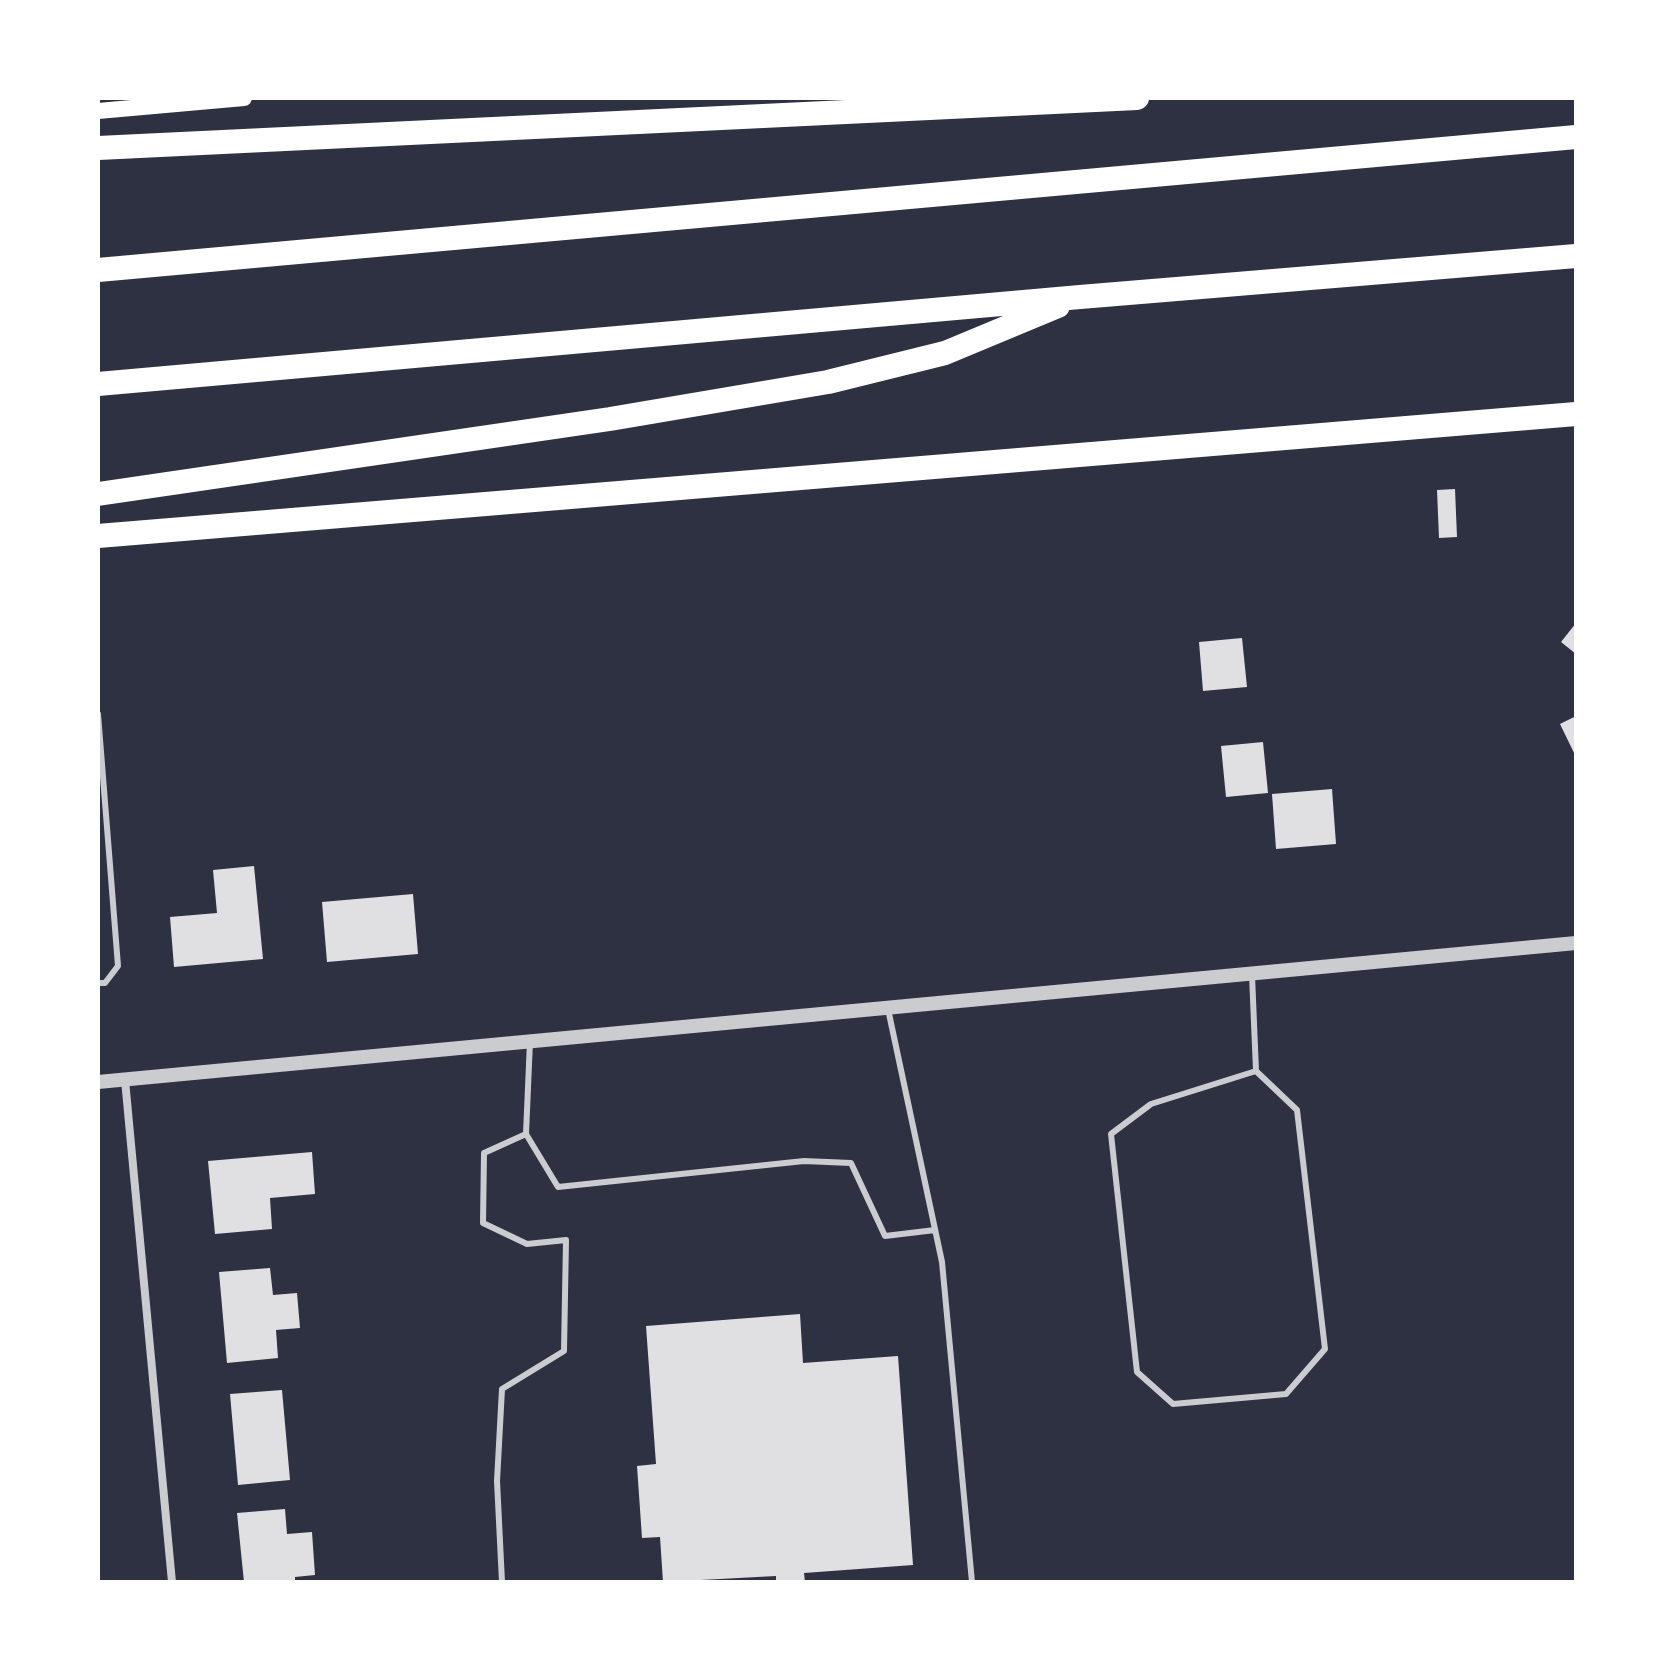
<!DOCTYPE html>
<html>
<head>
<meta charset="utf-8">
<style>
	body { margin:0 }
	#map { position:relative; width:1674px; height:1680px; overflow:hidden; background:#2d3142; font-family:Rubik,sans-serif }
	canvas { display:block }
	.frame { position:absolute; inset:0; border:100px solid #fff; pointer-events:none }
</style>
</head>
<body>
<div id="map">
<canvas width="1674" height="1680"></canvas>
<div class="frame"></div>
</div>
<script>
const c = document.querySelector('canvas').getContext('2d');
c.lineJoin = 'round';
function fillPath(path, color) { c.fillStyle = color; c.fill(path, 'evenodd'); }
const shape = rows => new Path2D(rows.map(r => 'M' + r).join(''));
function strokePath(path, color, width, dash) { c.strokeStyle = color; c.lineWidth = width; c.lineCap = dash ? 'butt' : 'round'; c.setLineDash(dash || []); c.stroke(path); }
fillPath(shape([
	[1455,489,1457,537,1439,538,1437,490],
	[1576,623,1576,654,1561,642],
	[1242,638,1247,687,1203,691,1199,642],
	[1576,716,1576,757,1560,724],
	[1263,742,1268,793,1226,797,1221,746],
	[1332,789,1336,844,1276,849,1272,794],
	[254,866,263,959,174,967,170,917,217,913,213,870],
	[413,894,418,954,327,962,322,902],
	[312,1152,315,1194,270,1198,272,1229,215,1234,208,1161],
	[270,1268,273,1295,297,1293,300,1328,276,1330,278,1358,227,1363,219,1272],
	[800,1314,803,1363,898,1356,913,1565,804,1573,805,1582,776,1582,776,1576,663,1582,660,1537,642,1538,637,1466,656,1464,646,1326],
	[282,1390,290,1480,238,1485,230,1394],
	[285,1509,287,1534,312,1532,315,1575,295,1577,295,1582,244,1582,237,1513]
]), '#e0e0e3');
strokePath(shape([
	[98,714,118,966,105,983,98,983],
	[1252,975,1256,1071,1151,1104,1111,1134,1137,1372,1173,1404,1286,1394,1325,1349,1297,1110,1256,1071],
	[888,1009,942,1262,972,1582],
	[526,1134,558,1187,804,1161,851,1163,885,1236,935,1230],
	[502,1582,497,1481,502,1389,564,1351,566,1240,527,1244,483,1223,484,1153,526,1134,530,1041]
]), '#caccd0', 6);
strokePath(shape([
	[125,1080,172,1582]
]), '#caccd0', 8);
strokePath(shape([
	[98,1082,1576,943]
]), '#caccd0', 14);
strokePath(shape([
	[98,111,244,98]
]), '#fff', 16);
strokePath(shape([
	[98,148,1137,98],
	[98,270,1576,137],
	[98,384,1080,297,1576,256],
	[98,494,610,419,828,382,945,353,1058,306],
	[98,536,1576,414]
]), '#fff', 24);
</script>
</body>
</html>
